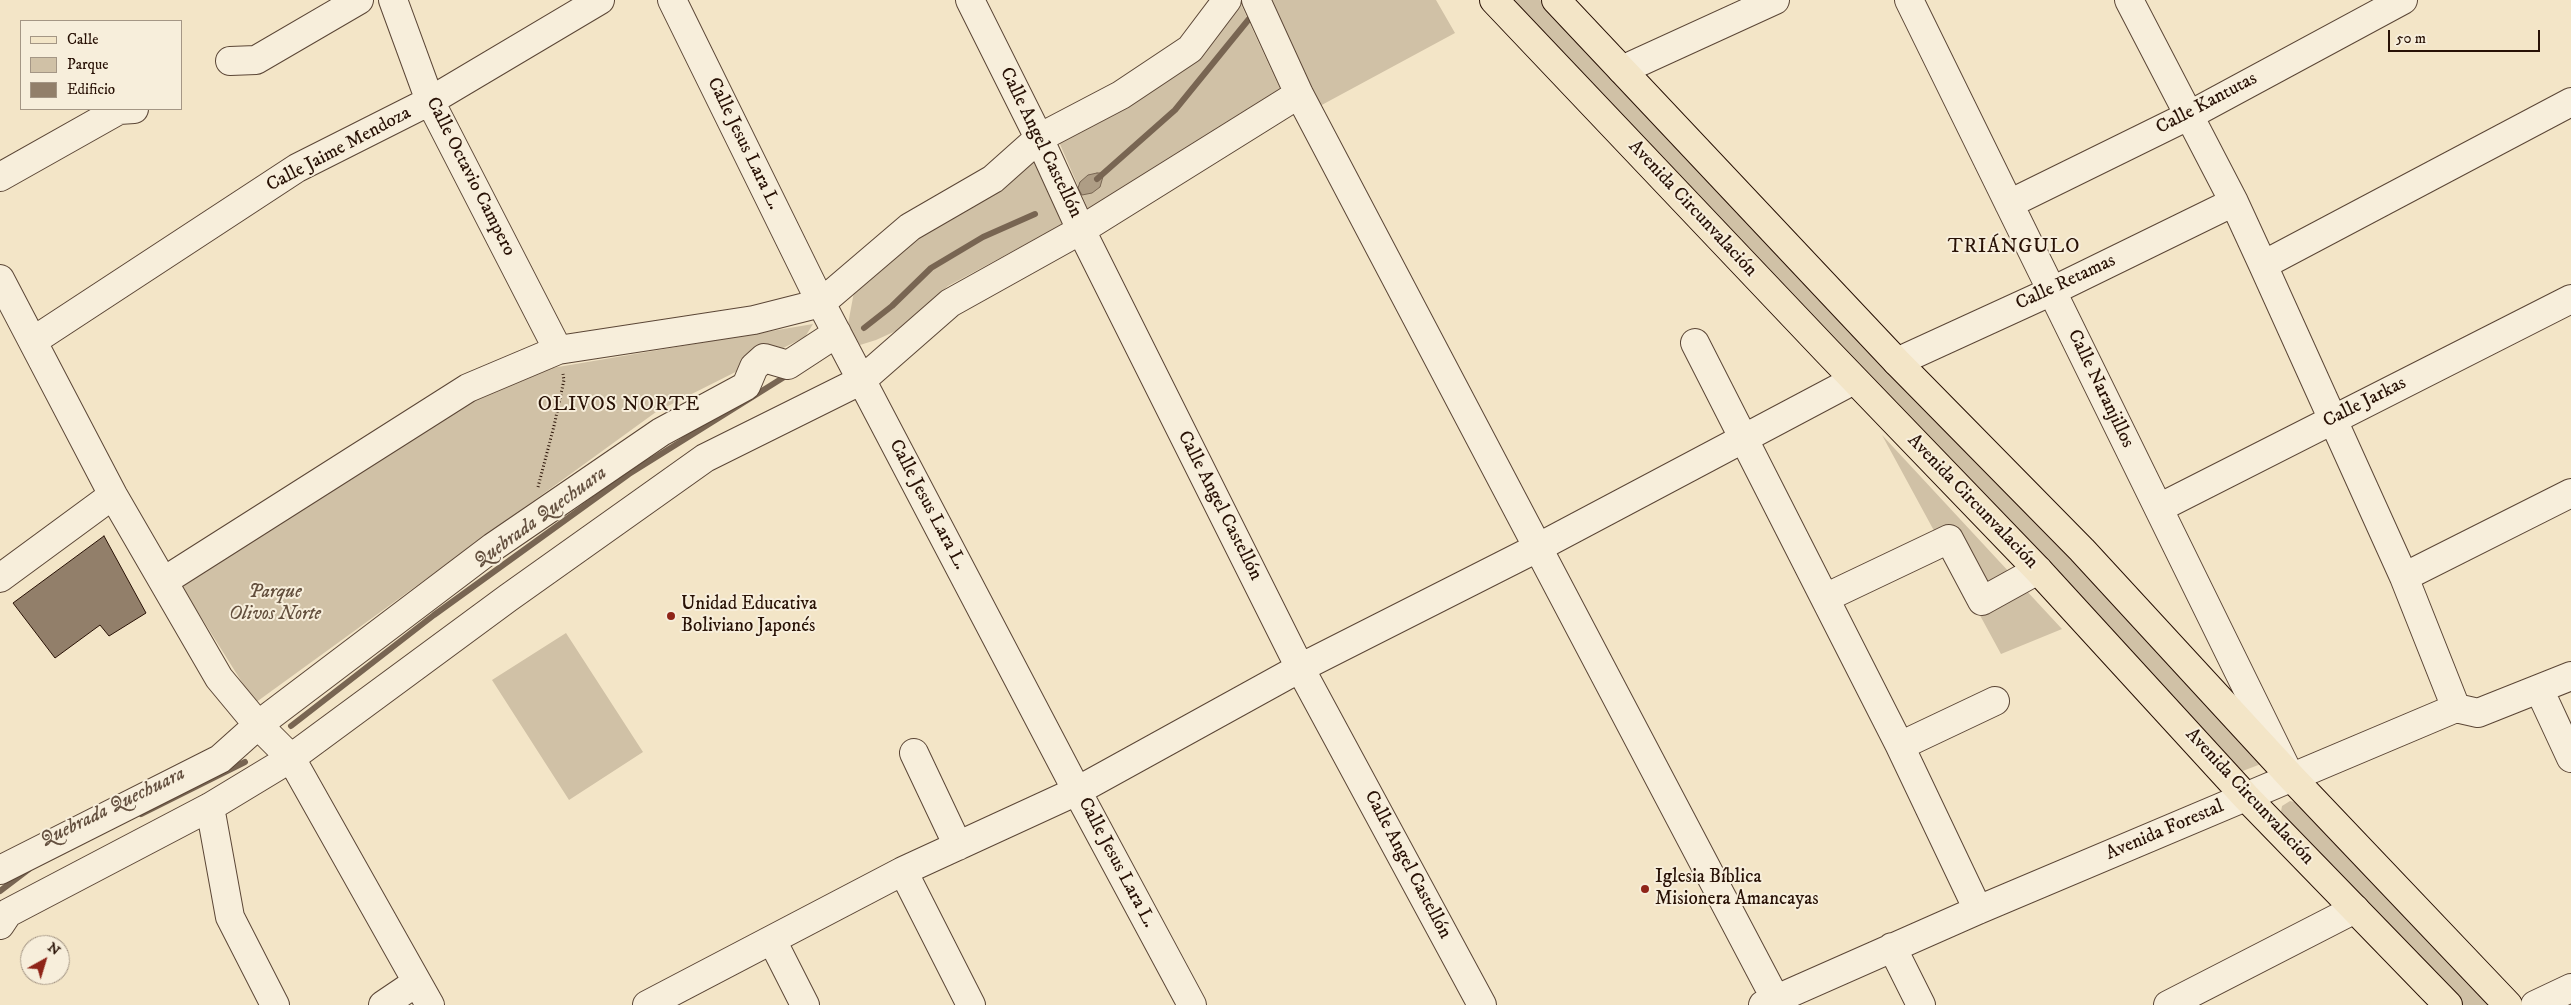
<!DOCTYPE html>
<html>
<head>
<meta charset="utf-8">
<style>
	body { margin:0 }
	#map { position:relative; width:2571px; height:1005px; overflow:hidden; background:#f3e5c7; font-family:"IM FELL DW Pica",serif }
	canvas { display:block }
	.legend { position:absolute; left:20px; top:20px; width:162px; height:90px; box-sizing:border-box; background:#f7eedb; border:1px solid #a49685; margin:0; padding:6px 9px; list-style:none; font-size:15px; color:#281105 }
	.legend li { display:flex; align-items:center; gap:10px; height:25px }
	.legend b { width:25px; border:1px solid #a49685 }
	.north { position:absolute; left:20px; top:935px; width:50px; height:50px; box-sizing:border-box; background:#f7eedb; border:1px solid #a49685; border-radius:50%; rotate:39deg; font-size:14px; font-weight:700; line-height:20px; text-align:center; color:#281105 }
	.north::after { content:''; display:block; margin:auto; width:18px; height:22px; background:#8f2418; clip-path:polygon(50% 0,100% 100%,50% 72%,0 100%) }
	.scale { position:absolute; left:2388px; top:30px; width:152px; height:22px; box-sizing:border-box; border:2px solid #281105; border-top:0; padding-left:6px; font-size:15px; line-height:18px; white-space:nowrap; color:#281105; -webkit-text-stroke:4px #f7eedb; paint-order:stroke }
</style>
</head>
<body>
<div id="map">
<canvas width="2571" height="1005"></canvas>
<ul class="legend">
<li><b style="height:6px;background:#f3e5c7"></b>Calle</li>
<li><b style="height:14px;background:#d0c1a6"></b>Parque</li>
<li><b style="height:14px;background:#927f6a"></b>Edificio</li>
</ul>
<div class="north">N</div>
<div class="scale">50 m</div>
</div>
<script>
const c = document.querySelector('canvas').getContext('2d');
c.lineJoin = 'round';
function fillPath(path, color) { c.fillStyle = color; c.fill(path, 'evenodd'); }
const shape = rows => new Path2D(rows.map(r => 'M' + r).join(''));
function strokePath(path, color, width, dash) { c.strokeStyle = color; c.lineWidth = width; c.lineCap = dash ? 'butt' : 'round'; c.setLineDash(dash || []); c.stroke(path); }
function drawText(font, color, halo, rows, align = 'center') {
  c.font = font + ' "IM FELL DW Pica",serif'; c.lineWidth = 4; c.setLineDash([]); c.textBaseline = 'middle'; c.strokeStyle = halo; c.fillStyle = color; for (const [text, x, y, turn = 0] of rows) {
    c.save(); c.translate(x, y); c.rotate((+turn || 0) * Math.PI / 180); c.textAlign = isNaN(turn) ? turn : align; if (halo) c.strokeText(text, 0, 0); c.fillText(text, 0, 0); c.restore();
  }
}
fillPath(shape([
	[1239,0,1280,89,1088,209,1059,142],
	[1269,0,1436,0,1455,33,1318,107],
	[1509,0,1540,0,1890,370,2078,563,2261,764,2240,772],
	[1034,160,1063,224,948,286,898,330,876,340,860,345,848,324,854,292,912,237,1003,190],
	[813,324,805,337,656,412,255,703,179,582,482,394,540,370],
	[1882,435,2062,629,2001,654],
	[566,633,643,752,569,800,492,680],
	[2290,801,2299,803,2492,1005,2459,1005,2280,817,2282,806]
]), '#d0c1a6');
const water = shape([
	[1097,173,1104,173,1100,187,1092,193,1082,195,1078,188,1080,182,1088,175,1097,173]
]);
fillPath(water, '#ae9d85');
strokePath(water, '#786552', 1);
strokePath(shape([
	[1097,179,1175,110,1249,19],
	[864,328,892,306,931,268,983,237,1035,214],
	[291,726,434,615,629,474,789,374],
	[141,814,245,762],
	[0,891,29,869]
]), '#786552', 6);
const building = shape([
	[104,536,146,613,109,636,100,625,55,658,13,603,104,536]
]);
fillPath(building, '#927f6a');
strokePath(building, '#281105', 1);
const minor = shape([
	[393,0,430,101,558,350],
	[672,0,821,303,1077,791,1192,1005],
	[970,0,1039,138,1081,230,1300,668,1482,1005],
	[1256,0,1299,94,1776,1000],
	[1909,0,2285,766],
	[2129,0,2234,202,2263,265,2404,577,2456,708],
	[230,61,256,60,359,0],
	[1622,70,1775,0],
	[0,177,119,110,134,109],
	[2009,204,2188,116,2403,0],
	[2263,265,2571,102],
	[0,279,113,495,219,678,258,725,291,758,430,1005],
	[33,341,297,168,430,101,600,0],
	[1695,343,1900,746,1978,910],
	[1897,362,2052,291,2234,202],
	[2159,508,2571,299],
	[2404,577,2571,493],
	[0,578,113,495],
	[164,581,468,388,558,350,754,320,821,303,910,227,993,179,1039,138,1121,95,1190,49,1227,0],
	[1825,598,1949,539,1982,601,2038,570],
	[2539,689,2571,758],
	[1900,746,1995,701],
	[914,753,958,846],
	[210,807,230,917,275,1005],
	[0,870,220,759,258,725,493,547,661,432,746,386,754,367,764,358,788,365,837,333],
	[903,871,971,1005],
	[0,925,8,913,210,807,291,758,508,598,705,458,862,380,950,303,1081,230,1299,94],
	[772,940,805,1005],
	[1892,947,1921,1005],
	[383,1005,417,982],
	[647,1005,903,871,1077,791,1300,668,1539,547,1854,380],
	[1763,1005,1978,910,2456,708,2478,713,2571,676],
	[2168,1005,2355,909],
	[2535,1005,2571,988]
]);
const major = shape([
	[1494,0,1827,351,2038,570,2246,797,2448,1005],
	[1556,0,1897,362,2082,550,2292,778,2508,1005]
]);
strokePath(minor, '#5b4636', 30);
strokePath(major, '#281105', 30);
strokePath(shape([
	[538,487,554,426,564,380,563,374]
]), '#281105', 3, [1, 2.5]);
strokePath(minor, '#f7eedb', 28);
strokePath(major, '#f3e5c7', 28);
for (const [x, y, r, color] of [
	[671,616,5,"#8f2418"],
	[1645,889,5,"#8f2418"]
]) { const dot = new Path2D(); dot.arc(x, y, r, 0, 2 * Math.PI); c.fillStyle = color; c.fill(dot); strokePath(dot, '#f7eedb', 2); }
drawText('19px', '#281105', '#f7eedb', [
	["Calle Kantutas",2207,104,-28],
	["Calle Angel Castellón",1040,143,64],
	["Calle Jesus Lara L.",743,144,64],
	["Calle Jaime Mendoza",339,150,-28],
	["Calle Octavio Campero",470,177,63],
	["Avenida Circunvalación",1692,209,47],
	["Calle Retamas",2066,283,-25],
	["Calle Naranjillos",2100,389,64],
	["Calle Jarkas",2365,403,-27],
	["Avenida Circunvalación",1972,502,46],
	["Calle Jesus Lara L.",927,505,62],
	["Calle Angel Castellón",1219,506,63],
	["Avenida Circunvalación",2249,797,47],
	["Avenida Forestal",2165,831,-23],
	["Calle Jesus Lara L.",1116,863,62],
	["Calle Angel Castellón",1407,865,62]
]);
drawText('italic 19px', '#634f3d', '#f7eedb', [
	["Parque",275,593],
	["Olivos Norte",275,615]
]);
drawText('19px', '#281105', '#f7eedb', [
	["Unidad Educativa",681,605],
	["Boliviano Japonés",681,627],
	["Iglesia Bíblica",1655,878],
	["Misionera Amancayas",1655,900]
], 'left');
c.letterSpacing = '1px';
drawText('20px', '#281105', '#f7eedb', [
	["TRIÁNGULO",2014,248],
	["OLIVOS NORTE",619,406]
]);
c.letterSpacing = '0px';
drawText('italic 20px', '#64503f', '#f7eedb', [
	["Quebrada Quechuara",541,518,-36],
	["Quebrada Quechuara",113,808,-26]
]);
</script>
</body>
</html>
